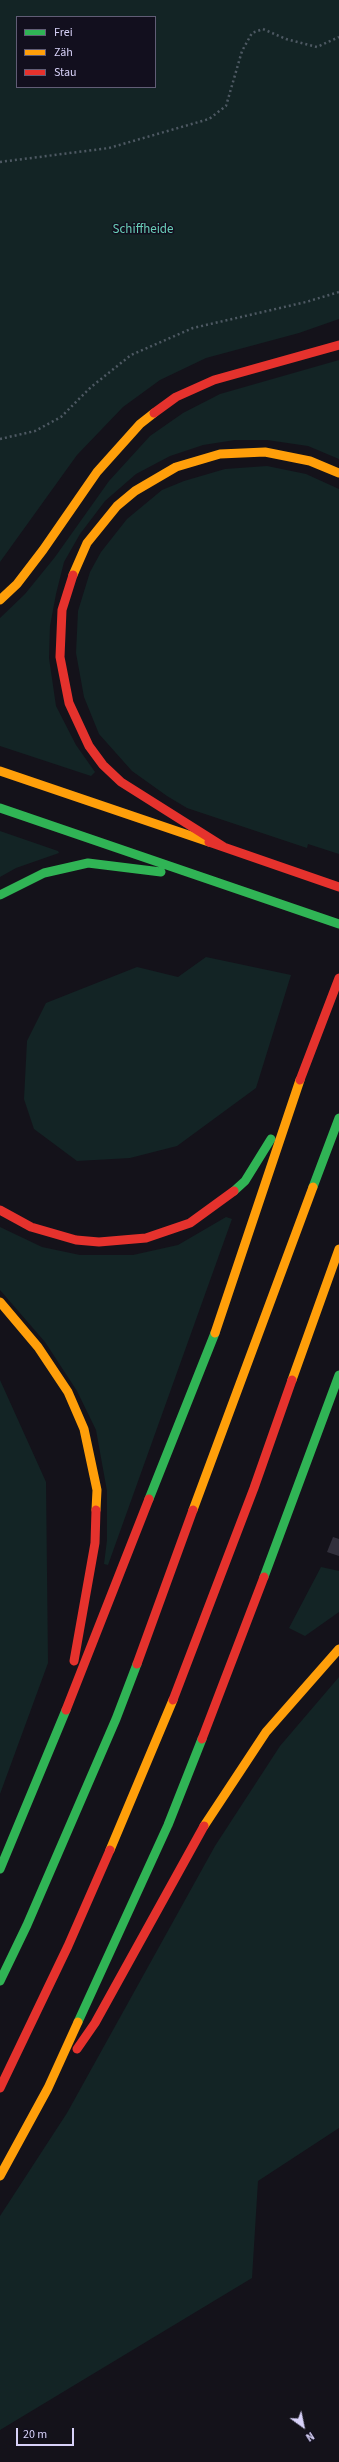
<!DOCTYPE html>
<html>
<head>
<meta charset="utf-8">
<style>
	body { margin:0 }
	#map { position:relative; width:339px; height:2462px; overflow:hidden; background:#14121a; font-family:"Source Sans 3",sans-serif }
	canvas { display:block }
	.legend { position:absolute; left:16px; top:16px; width:140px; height:72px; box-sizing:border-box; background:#120f1e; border:1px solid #615d76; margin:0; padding:5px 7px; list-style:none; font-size:12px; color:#d8d2f9 }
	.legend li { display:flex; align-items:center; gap:8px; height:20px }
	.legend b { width:20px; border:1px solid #615d76 }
	.north { position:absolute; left:283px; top:2406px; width:40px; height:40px; -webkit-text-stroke:3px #120f1e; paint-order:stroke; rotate:147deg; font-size:11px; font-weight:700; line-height:16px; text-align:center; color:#d8d2f9 }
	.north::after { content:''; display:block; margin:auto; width:14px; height:18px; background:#d8d2f9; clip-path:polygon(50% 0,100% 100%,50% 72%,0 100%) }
	.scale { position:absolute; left:16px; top:2428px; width:58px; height:18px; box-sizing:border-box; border:2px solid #d8d2f9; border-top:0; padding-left:5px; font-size:12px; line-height:14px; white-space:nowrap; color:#d8d2f9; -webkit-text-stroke:3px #120f1e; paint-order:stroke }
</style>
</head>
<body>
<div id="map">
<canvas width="339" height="2462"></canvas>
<ul class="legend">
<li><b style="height:5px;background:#30b455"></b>Frei</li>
<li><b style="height:5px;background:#ff9f0a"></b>Zäh</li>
<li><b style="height:5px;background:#e5322d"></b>Stau</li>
</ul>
<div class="north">N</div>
<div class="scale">20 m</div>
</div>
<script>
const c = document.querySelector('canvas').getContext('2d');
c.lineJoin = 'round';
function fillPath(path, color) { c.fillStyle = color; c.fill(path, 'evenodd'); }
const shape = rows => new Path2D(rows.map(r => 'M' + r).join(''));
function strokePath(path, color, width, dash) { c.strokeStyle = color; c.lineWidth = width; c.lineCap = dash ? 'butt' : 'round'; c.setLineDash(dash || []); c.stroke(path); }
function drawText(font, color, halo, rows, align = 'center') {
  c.font = font + ' "Source Sans 3",sans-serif'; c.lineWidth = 3; c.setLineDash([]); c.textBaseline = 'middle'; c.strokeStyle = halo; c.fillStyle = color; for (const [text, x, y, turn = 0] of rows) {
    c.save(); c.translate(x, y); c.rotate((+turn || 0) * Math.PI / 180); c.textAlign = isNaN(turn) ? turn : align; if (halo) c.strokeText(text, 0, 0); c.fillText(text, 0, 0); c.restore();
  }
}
fillPath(shape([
	[0,0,339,0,339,319,299,333,206,358,160,380,123,407,77,455,0,562],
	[17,17,155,17,155,87,17,87],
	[339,360,339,459,308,446,267,440,235,440,203,445,170,456,136,474,105,501,80,534,64,562,56,594,50,626,49,658,56,706,76,745,95,772,91,776,0,746,0,618,25,594,55,557,109,481,150,436,183,413,220,394],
	[267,466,306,474,339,489,339,854,308,844,307,848,187,808,167,796,132,771,99,734,84,697,76,653,78,611,90,572,101,552,127,519,162,490,184,481,225,469],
	[0,831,58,851,59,853,16,868,0,877],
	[206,957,291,975,256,1088,177,1146,130,1158,77,1161,34,1129,24,1099,27,1041,46,1003,137,967,178,977],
	[226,1217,232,1219,108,1565,104,1564,107,1540,107,1491,96,1430,77,1391,45,1342,0,1290,0,1227,42,1247,80,1255,133,1255,178,1245],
	[0,1380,46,1482,48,1663,0,1794],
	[321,1567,339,1571,339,1612,305,1636,289,1628],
	[339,1677,339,2128,258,2181,252,2278,0,2430,0,2216,67,2113,215,1846,280,1746]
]), '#132425');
fillPath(shape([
	[333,1537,339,1539,339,1556,327,1552]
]), '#32303c');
strokePath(shape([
	[0,162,109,148,209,119,226,106,242,51,252,33,263,29,286,39,317,47,339,37],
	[0,439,35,431,61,417,91,387,131,355,193,328,306,302,339,292]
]), '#4e5963', 2.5, [2, 3]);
strokePath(shape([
	[0,808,339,924],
	[0,895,44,873,88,863,161,872],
	[313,1187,339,1118],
	[234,1191,245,1181,271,1139],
	[149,1499,215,1333],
	[264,1577,339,1375],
	[0,1869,66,1710],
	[0,1981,27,1925,116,1719,137,1664],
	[78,2022,168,1825,202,1739]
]), '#30b455', 9);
strokePath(shape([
	[73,575,87,543,117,506,135,491,176,467,220,454,265,452,310,461,339,473],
	[0,600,17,584,43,550,97,472,140,424,154,413],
	[0,771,209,842],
	[0,1302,38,1347,68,1392,84,1429,97,1490,96,1510],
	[215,1333,300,1080],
	[292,1380,339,1249],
	[193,1510,313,1187],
	[204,1826,266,1732,339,1649],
	[110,1850,173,1700],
	[0,2176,48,2088,78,2022]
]), '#ff9f0a', 9);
strokePath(shape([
	[154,413,176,397,214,380,339,345],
	[73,575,62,610,60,657,69,703,89,746,103,765,121,782,224,847],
	[209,842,339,887],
	[300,1080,339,978],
	[0,1210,31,1227,76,1240,99,1242,146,1238,190,1223,234,1191],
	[74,1661,95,1543,96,1510],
	[137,1664,193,1510],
	[173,1700,254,1488,292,1380],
	[66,1710,149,1499],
	[202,1739,264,1577],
	[77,2049,95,2023,204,1826],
	[0,2088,68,1946,110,1850]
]), '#e5322d', 9);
drawText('13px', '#69ceb8', '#120f1e', [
	["Schiffheide",143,230]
]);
</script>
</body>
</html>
